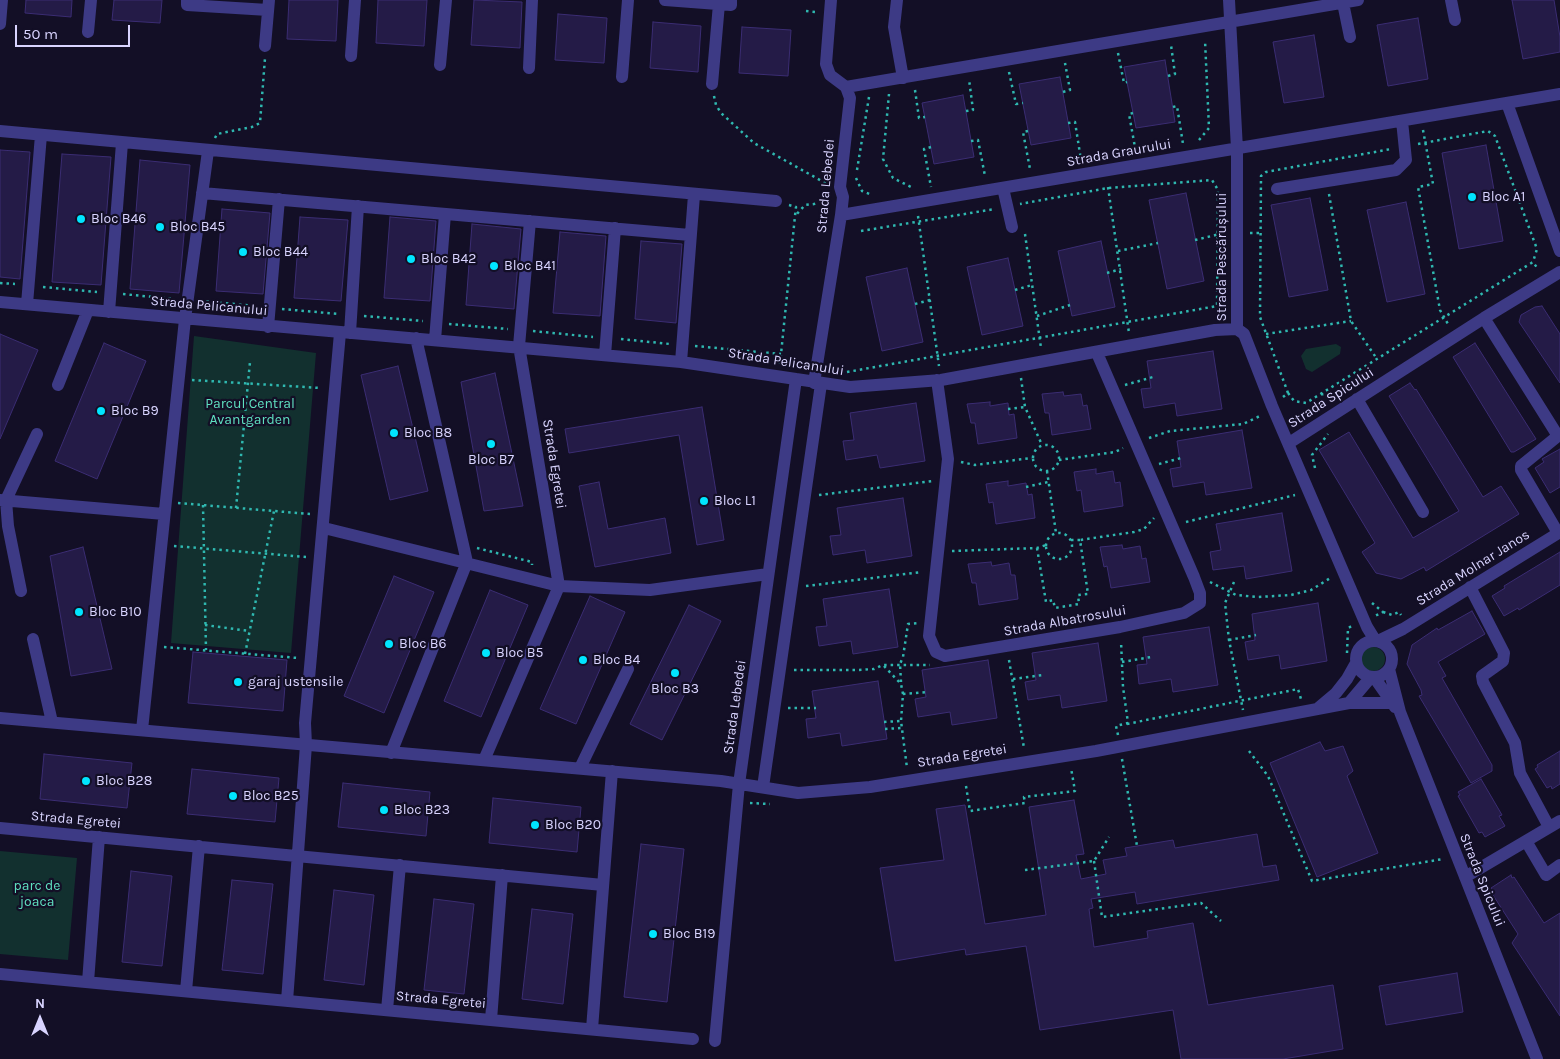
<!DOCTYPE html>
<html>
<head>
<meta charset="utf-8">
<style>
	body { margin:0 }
	#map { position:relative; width:1560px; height:1059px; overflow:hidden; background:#130f26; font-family:Karla,sans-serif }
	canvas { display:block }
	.north { position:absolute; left:15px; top:994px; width:50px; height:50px; -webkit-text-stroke:4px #130f26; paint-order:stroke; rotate:0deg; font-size:14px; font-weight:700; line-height:20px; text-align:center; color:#d9d4ff }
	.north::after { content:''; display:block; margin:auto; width:18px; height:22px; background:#d9d4ff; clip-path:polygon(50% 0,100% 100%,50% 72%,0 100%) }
	.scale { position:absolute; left:15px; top:25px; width:115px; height:22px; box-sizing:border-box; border:2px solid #d9d4ff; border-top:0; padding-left:6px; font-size:15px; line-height:18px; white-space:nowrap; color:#d9d4ff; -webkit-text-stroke:4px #130f26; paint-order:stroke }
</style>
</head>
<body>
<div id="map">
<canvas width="1560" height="1059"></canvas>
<div class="north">N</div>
<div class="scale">50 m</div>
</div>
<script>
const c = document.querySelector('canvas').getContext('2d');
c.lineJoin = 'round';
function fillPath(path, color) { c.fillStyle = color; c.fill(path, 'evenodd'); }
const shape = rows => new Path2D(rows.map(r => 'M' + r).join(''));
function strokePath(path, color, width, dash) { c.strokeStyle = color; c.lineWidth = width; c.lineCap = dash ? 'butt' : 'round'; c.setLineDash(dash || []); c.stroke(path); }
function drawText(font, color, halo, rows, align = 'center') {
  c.font = font + ' Karla,sans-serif'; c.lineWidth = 4.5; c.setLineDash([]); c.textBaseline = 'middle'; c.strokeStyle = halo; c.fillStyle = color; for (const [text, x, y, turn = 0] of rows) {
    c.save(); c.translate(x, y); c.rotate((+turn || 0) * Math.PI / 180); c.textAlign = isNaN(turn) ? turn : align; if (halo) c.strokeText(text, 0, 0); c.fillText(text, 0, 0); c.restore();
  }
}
fillPath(shape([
	[194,336,316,353,291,653,171,643],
	[1336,344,1341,347,1340,354,1312,372,1306,369,1301,356,1306,349],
	'1361 659a12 12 0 1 1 24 0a12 12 0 1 1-24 0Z',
	[0,851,77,858,68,960,0,954]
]), '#12302f');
const building = shape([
	[26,0,72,0,71,17,25,13,26,0],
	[114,0,162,0,160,23,112,20,114,0],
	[289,0,338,0,336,41,287,39,289,0],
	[378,0,427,0,424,46,376,43,378,0],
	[474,0,522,2,520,48,471,45,474,0],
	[1512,0,1554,0,1560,37,1560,52,1523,59,1512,0],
	[558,14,607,18,604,63,555,60,558,14],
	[1418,18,1428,79,1388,86,1377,25,1418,18],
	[653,22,701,26,698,72,650,68,653,22],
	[742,27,791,30,788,76,739,73,742,27],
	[1314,35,1324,97,1284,103,1273,42,1314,35],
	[1165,60,1175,122,1136,128,1124,67,1165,60],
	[1060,77,1071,138,1031,145,1019,84,1060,77],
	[963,95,974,157,934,164,922,103,963,95],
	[1486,145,1503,241,1459,249,1442,153,1486,145],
	[0,150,30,152,20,279,0,277,0,150],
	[62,154,111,157,101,285,52,282,62,154],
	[140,160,190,165,179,293,130,289,140,160],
	[1186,193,1204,281,1167,289,1149,200,1186,193],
	[1310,198,1328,290,1289,297,1271,205,1310,198],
	[1406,202,1425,294,1387,302,1367,210,1406,202],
	[222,209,270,213,263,294,216,291,222,209],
	[300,217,348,220,341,301,294,298,300,217],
	[390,217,436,221,430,301,384,298,390,217],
	[472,224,521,229,514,309,466,305,472,224],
	[560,232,606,236,600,316,553,313,560,232],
	[641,241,682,244,676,323,635,319,641,241],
	[1101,241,1115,307,1072,316,1058,251,1101,241],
	[1008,258,1023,326,982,335,967,267,1008,258],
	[907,268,923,342,882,351,866,277,907,268],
	[1542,306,1560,334,1560,383,1519,322,1521,315,1535,307,1542,306],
	[0,334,38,350,0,439,0,334],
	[104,343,146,361,97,479,55,461,104,343],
	[1475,343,1536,439,1514,452,1511,452,1453,357,1475,343],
	[1213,351,1222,409,1177,416,1175,403,1144,408,1141,389,1151,388,1147,361,1213,351],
	[398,366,428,491,390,500,361,375,398,366],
	[495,373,523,506,484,511,461,382,495,373],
	[1410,383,1415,390,1416,389,1483,497,1501,486,1519,514,1426,571,1424,567,1401,579,1376,573,1362,552,1375,543,1319,450,1349,432,1413,538,1459,511,1389,396,1410,383],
	[1063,392,1064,396,1081,394,1083,406,1087,405,1091,429,1052,435,1049,413,1045,413,1042,394,1063,392],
	[990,402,990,406,1008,403,1009,415,1014,414,1017,438,978,444,975,423,971,423,967,404,990,402],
	[916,403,925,461,880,468,877,455,846,460,843,441,854,440,850,413,916,403],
	[702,407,724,540,697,545,679,435,569,453,565,429,702,407],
	[1242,430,1252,488,1206,495,1204,482,1173,487,1170,469,1181,467,1177,441,1242,430],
	[1560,449,1560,487,1550,493,1535,468,1544,462,1542,459,1560,449],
	[1096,469,1096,474,1113,471,1115,483,1120,482,1123,506,1084,512,1081,490,1077,491,1074,472,1096,469],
	[1008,481,1008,486,1026,483,1028,495,1032,494,1035,518,996,524,993,502,989,503,986,484,1008,481],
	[599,482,608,529,665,518,671,553,595,567,579,486,599,482],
	[903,498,912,556,867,563,865,550,833,555,830,536,841,535,837,508,903,498],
	[1282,513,1292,571,1246,579,1244,566,1213,570,1210,552,1221,550,1216,524,1282,513],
	[1122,545,1123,549,1140,546,1142,559,1146,558,1150,582,1111,588,1107,566,1104,567,1100,547,1122,545],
	[83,547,112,669,71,676,50,556,83,547],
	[1560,552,1560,585,1519,610,1518,608,1504,616,1492,596,1505,588,1504,586,1560,552],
	[991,562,992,566,1009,563,1011,575,1015,575,1018,599,979,605,976,583,972,583,968,564,991,562],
	[394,576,434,592,384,713,344,696,394,576],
	[889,589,898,647,853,654,851,641,819,646,816,627,827,626,823,599,889,589],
	[490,590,528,605,481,717,444,701,490,590],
	[590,596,625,612,576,724,540,709,590,596],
	[1318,603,1327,661,1281,669,1279,655,1248,660,1245,642,1255,640,1252,614,1318,603],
	[689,605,721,621,662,740,630,724,689,605],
	[1472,611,1485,634,1438,662,1446,676,1442,678,1492,765,1492,771,1471,783,1419,696,1422,695,1421,690,1407,664,1412,645,1437,628,1438,630,1472,611],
	[1209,627,1218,685,1173,692,1171,679,1139,684,1137,665,1147,664,1143,637,1209,627],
	[1098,643,1107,701,1062,708,1060,695,1028,700,1025,682,1036,680,1032,653,1098,643],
	[193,652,287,660,283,711,188,703,193,652],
	[988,660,997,718,952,725,950,712,918,717,915,699,926,697,922,670,988,660],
	[878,681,887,739,842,746,840,733,808,738,806,719,816,718,812,691,878,681],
	[1320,742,1325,751,1343,746,1353,771,1347,776,1378,853,1317,877,1270,763,1320,742],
	[1560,751,1560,784,1552,789,1551,786,1547,788,1535,769,1538,767,1537,765,1560,751],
	[44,754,132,763,127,808,40,799,44,754],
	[192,769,279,778,275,822,187,814,192,769],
	[1481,779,1502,815,1499,816,1505,826,1485,837,1482,832,1479,833,1458,796,1460,795,1458,792,1481,779],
	[343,783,430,792,426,836,338,827,343,783],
	[493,798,581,807,577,852,489,843,493,798],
	[1074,800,1084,854,1076,855,1081,879,1106,874,1103,860,1127,856,1125,848,1173,840,1175,848,1257,834,1263,867,1276,865,1279,880,1137,904,1135,892,1091,899,1093,908,1089,909,1094,947,1148,938,1147,931,1193,923,1208,1005,1333,985,1343,1049,1283,1059,1181,1059,1173,1010,1040,1030,1026,946,966,955,965,949,895,961,880,868,944,860,936,809,965,805,985,924,1046,915,1029,807,1074,800],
	[641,844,684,849,667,1002,624,997,641,844],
	[131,871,172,876,162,966,122,962,131,871],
	[1511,875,1512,878,1514,877,1544,923,1560,913,1560,1016,1512,943,1518,934,1491,892,1493,891,1491,888,1511,875],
	[232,880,273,884,263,974,222,970,232,880],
	[334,890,374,895,364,985,324,980,334,890],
	[434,899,474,904,464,994,424,990,434,899],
	[532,909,573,914,563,1004,522,999,532,909],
	[1457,973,1463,1012,1386,1025,1379,986,1457,973]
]);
fillPath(building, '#241b47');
strokePath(building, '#3b2d73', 1);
strokePath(shape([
	[806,11,816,12],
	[1118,53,1124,83,1127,82],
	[1009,72,1016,104,1023,103],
	[1168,76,1175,74,1171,45],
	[915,90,919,118,925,117],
	[1063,92,1070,90,1065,63],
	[889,94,883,159,893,178,913,188],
	[714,96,716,105,721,113,754,143,827,184],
	[1173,107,1177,106,1183,144],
	[966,111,973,110,969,79],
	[1133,113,1129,114,1136,153],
	[1068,123,1075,122,1081,160],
	[1423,130,1433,184,1418,187,1440,310,1448,324],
	[1028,131,1023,132,1030,169],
	[215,138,217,134,252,127,260,123,265,58],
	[1199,140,1209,128,1205,40],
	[971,141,978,140,985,176],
	[1418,144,1488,131,1495,136,1537,249,1533,262],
	[931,147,924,149,931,187],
	[857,170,869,97],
	[856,178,862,191,872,195],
	[1108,187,1129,333],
	[1329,194,1351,321,1377,359],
	[789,205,796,207,795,216,805,205,814,204,828,195],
	[918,216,939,366],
	[861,231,995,209],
	[1250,233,1261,233],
	[1025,234,1041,348],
	[1195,240,1224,233],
	[1118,251,1158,243],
	[1107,273,1121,269],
	[0,283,15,284],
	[43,287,97,292],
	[1015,290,1032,285],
	[123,294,174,299],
	[200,301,257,306],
	[915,304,930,300],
	[282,309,339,314],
	[364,316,423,321],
	[1037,316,1070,305],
	[449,324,508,329],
	[533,331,593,337],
	[1266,334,1351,321],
	[621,339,670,344],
	[695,346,781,354],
	[780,364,795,216],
	[847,372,1217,306,1218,190,1212,180,1108,188,1020,204],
	[1021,378,1025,407,1042,445],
	[192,380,321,388],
	[1125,385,1153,377],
	[1288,393,1260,317,1261,176,1266,172,1391,149],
	[1322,393,1323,404],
	[1283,397,1288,393,1294,401,1306,403,1533,262,1538,269],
	[1008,409,1025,407],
	[1149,438,1170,431,1243,424,1262,415],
	'1033 458a13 13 0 1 1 26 0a13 13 0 1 1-26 0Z',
	[1059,460,1115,452,1123,448],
	[961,462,975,465,1032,458],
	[1159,464,1181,458],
	[1315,468,1312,455,1328,434],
	[1047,471,1056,533],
	[1026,487,1048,482],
	[819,495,933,481],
	[178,503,310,514],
	[203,505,206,650],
	[236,508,250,362],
	[1186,522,1295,495],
	'1046 546a13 13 0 1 1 26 0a13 13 0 1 1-26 0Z',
	[1071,540,1080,540],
	[174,546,306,557],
	[477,548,532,562,532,565],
	[1037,548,1046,602,1053,600,1055,608,1079,604,1078,595,1088,594,1080,540,1134,532,1144,529,1154,518],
	[952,551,1037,548,1046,545],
	[1210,582,1236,595,1258,597,1291,595,1311,590,1332,577],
	[1234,582,1225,603,1229,640,1243,710],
	[806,586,922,572],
	[1372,603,1383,612,1375,616],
	[1383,612,1392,615,1399,612,1401,615],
	[205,625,249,631],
	[1229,640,1256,635],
	[164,647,298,658],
	[1347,653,1348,628,1352,626],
	[245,654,274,511],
	[1009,660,1024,748],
	[1122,662,1151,657],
	[884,666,901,684,903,694,901,721,907,768],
	[794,670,858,670,874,669,883,665,930,665],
	[1013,679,1043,675],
	[901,682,900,664,903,657,908,624,918,623],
	[903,694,928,692],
	[788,708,816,708],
	[884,722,901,721],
	[1127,724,1298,689,1301,699],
	[885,729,902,728],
	[1118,735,1116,726,1128,723,1123,687,1121,641],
	[1249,751,1268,776,1312,881,1443,859],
	[1122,759,1137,846],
	[966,786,970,811,1025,803,1024,797,1075,791,1071,768],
	[750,803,770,804],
	[1094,861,1102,917,1201,903,1221,921],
	[1025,870,1094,861,1109,837]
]), '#2fb8b0', 2.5, [2.5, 4]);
strokePath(shape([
	[187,0,187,5,268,10],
	[665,0,731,5,731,0],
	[897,0,894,27,903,78],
	[1229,0,1237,149,1237,329],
	[1451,0,1455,20],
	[1343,3,1350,37],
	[0,24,2,0],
	[88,32,91,0],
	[265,46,269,0],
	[351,56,355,0],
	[440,65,446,0],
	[529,68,532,0],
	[622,77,628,0],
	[712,84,719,4],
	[846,87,1358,0],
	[1507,103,1560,251],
	[0,131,776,201],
	[1003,188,1012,227],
	[1277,189,1396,170,1406,160,1402,121],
	[202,193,690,235],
	[841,215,1560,94],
	[0,302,681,362,850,387,941,380,1215,330,1237,329],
	[27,304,41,135],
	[109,312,122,143],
	[1484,318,1558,436,1521,466,1521,470,1558,533],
	[268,327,279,199],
	[1237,329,1244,334,1272,406,1367,627,1375,640],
	[350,333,358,206],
	[435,340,445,214],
	[605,355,615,228],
	[681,362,694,195],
	[937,380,948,459,929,636,936,652,945,656,1120,627,1184,613,1200,603,1200,593,1194,577,1097,353],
	[814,383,841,215,843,197,840,187,850,98,846,87,830,75,826,64,831,0],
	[58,385,88,310],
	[1357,399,1423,512],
	[1289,443,1484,318,1560,272],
	[0,500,164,514],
	[324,528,559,586,650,590,768,574],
	[1470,587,1504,653,1503,661,1482,676,1483,682,1515,743,1520,773,1549,827],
	[21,591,8,526,6,500,37,434],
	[33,639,52,722],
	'1356 659a18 18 0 1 1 36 0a18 18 0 1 1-36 0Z',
	[1378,641,1403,629,1560,532],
	[1389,669,1400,712,1537,1059],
	[1374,677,1395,707],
	[1349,703,1371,677],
	[1317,709,1336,693,1347,679,1356,663],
	[0,718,721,781,798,793,870,787,1096,751,1349,703,1391,703],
	[142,730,185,319,208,151],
	[391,753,467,562,416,338],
	[484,760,559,586,519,346,530,221],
	[580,768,628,669],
	[763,787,821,384],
	[0,828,603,885],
	[1526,841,1546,875,1560,865],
	[1465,877,1560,821],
	[0,974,693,1039],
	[88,982,99,837],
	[186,991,199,846],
	[287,1001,306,745,305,723,340,333],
	[387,1010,400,865],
	[491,1020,502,875],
	[592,1029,612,771],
	[715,1041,739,784,796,379]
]), '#3d3a85', 12);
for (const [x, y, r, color] of [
	[1472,197,5,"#00e5ff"],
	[81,219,5,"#00e5ff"],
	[160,227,5,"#00e5ff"],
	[243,252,5,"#00e5ff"],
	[411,259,5,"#00e5ff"],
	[494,266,5,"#00e5ff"],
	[101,411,5,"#00e5ff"],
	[394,433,5,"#00e5ff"],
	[491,444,5,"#00e5ff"],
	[704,501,5,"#00e5ff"],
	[79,612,5,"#00e5ff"],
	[389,644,5,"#00e5ff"],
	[486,653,5,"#00e5ff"],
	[583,660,5,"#00e5ff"],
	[675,673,5,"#00e5ff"],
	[238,682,5,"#00e5ff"],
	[86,781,5,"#00e5ff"],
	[233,796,5,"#00e5ff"],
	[384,810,5,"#00e5ff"],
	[535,825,5,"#00e5ff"],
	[653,934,5,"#00e5ff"]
]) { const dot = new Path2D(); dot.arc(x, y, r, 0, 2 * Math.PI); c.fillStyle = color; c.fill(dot); strokePath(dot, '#130f26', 2); }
drawText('14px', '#d9d4ff', '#130f26', [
	["Strada Graurului",1119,153,-10],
	["Strada Lebedei",826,186,-85],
	["Strada Pescărușului",1222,257,-90],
	["Strada Pelicanului",209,306,5],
	["Strada Pelicanului",786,362,9],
	["Strada Spicului",1331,398,-33],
	["Strada Egretei",554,464,81],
	["Strada Molnar Janos",1473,568,-32],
	["Strada Albatrosului",1065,621,-10],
	["Strada Lebedei",735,707,-82],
	["Strada Egretei",962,756,-9],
	["Strada Egretei",76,820,5],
	["Strada Spicului",1482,880,68],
	["Strada Egretei",441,1000,5]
]);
drawText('14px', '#d9d4ff', '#130f26', [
	["Bloc A1",1482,197],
	["Bloc B46",91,219],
	["Bloc B45",170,227],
	["Bloc B44",253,252],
	["Bloc B42",421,259],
	["Bloc B41",504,266],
	["Bloc B9",111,411],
	["Bloc B8",404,433],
	["Bloc B7",491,460,"center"],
	["Bloc L1",714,501],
	["Bloc B10",89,612],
	["Bloc B6",399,644],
	["Bloc B5",496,653],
	["Bloc B4",593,660],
	["garaj ustensile",248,682],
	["Bloc B3",675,689,"center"],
	["Bloc B28",96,781],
	["Bloc B25",243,796],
	["Bloc B23",394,810],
	["Bloc B20",545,825],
	["Bloc B19",663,934]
], 'left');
drawText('14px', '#5fe0c0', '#130f26', [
	["Parcul Central",250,404],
	["Avantgarden",250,420],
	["parc de",37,886],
	["joaca",37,902]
]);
</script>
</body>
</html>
